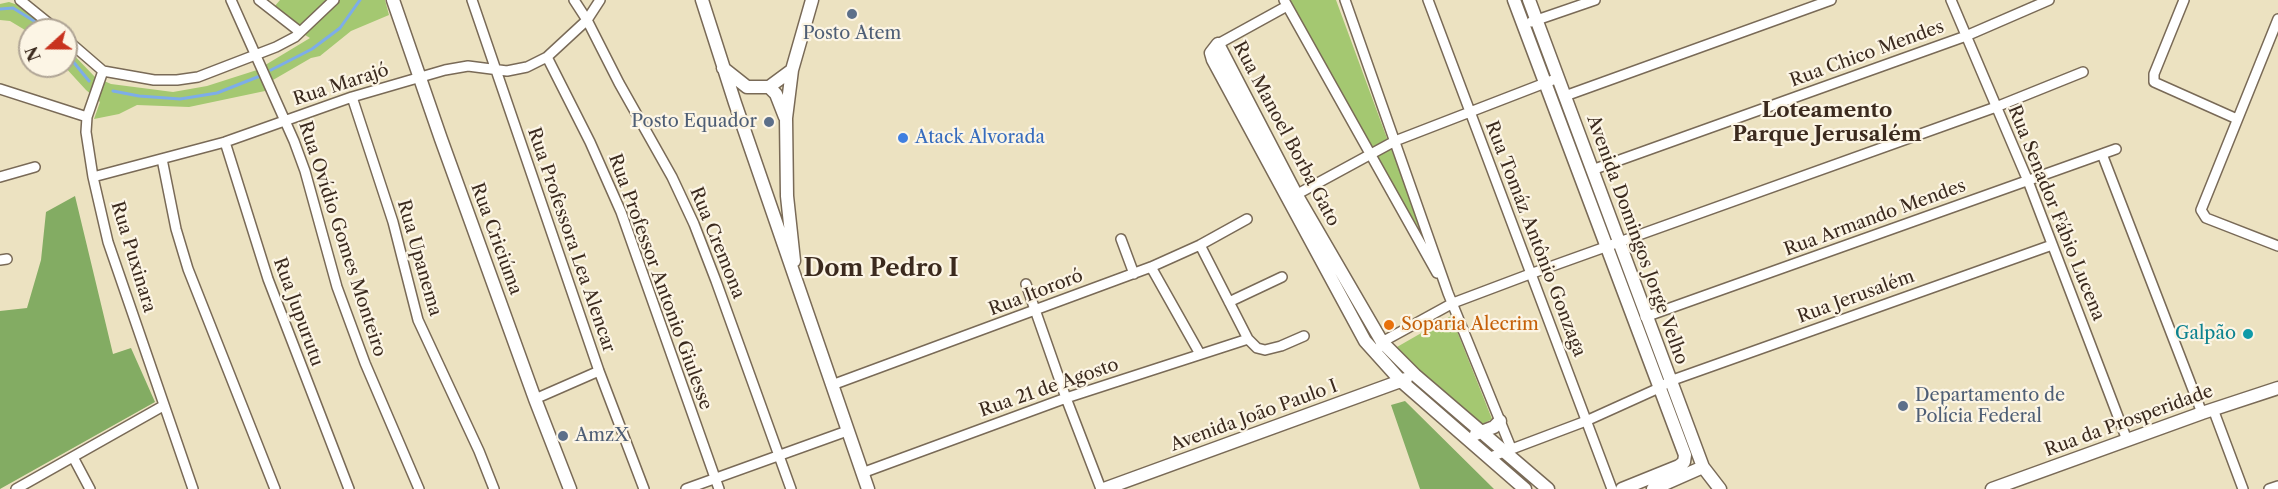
<!DOCTYPE html>
<html>
<head>
<meta charset="utf-8">
<style>
	body { margin:0 }
	#map { position:relative; width:2278px; height:489px; overflow:hidden; background:#ece2c1; font-family:"Libre Caslon Text",serif }
	canvas { display:block }
	.north { position:absolute; left:18px; top:18px; width:60px; height:60px; box-sizing:border-box; background:#fcf5e5; border:2px solid #afa495; border-radius:50%; rotate:249deg; font-size:16px; font-weight:700; line-height:24px; text-align:center; color:#3b2a1e }
	.north::after { content:''; display:block; margin:auto; width:21px; height:27px; background:#c8321e; clip-path:polygon(50% 0,100% 100%,50% 72%,0 100%) }
</style>
</head>
<body>
<div id="map">
<canvas width="2278" height="489"></canvas>
<div class="north">N</div>
</div>
<script>
const c = document.querySelector('canvas').getContext('2d');
c.lineJoin = 'round';
function fillPath(path, color) { c.fillStyle = color; c.fill(path, 'evenodd'); }
const shape = rows => new Path2D(rows.map(r => 'M' + r).join(''));
function strokePath(path, color, width, dash) { c.strokeStyle = color; c.lineWidth = width; c.lineCap = dash ? 'butt' : 'round'; c.setLineDash(dash || []); c.stroke(path); }
function drawText(font, color, halo, rows, align = 'center') {
  c.font = font + ' "Libre Caslon Text",serif'; c.lineWidth = 4.5; c.setLineDash([]); c.textBaseline = 'middle'; c.strokeStyle = halo; c.fillStyle = color; for (const [text, x, y, turn = 0] of rows) {
    c.save(); c.translate(x, y); c.rotate((+turn || 0) * Math.PI / 180); c.textAlign = isNaN(turn) ? turn : align; if (halo) c.strokeText(text, 0, 0); c.fillText(text, 0, 0); c.restore();
  }
}
fillPath(shape([
	[280,0,385,0,389,15,351,31,320,56,311,58,273,80,265,91,189,107,137,105,119,114,94,119,100,102,86,90,64,66,66,66,66,47,95,77,111,84,173,92,207,86,257,70,310,38,269,13],
	[1290,0,1336,0,1388,141,1432,249,1372,153],
	[9,2,18,5,40,20,50,30,30,30,30,33,10,21,0,20,0,4],
	[1451,316,1492,419,1477,427,1390,351]
]), '#a4c871');
fillPath(shape([
	[75,196,113,354,131,348,155,402,0,489,0,311,27,308,41,260,46,212],
	[1405,401,1494,489,1420,489,1391,405]
]), '#83ac63');
strokePath(shape([
	[0,9,13,8,34,21,43,30],
	[66,53,89,81],
	[271,70,312,49,340,28,360,0],
	[113,91,139,96,180,99,217,93,260,76]
]), '#7dade8', 3);
const minor = shape([
	[20,0,57,30],
	[231,0,294,141,305,171,337,287,365,363,419,489],
	[259,0,300,32],
	[472,0,599,371,644,489],
	[574,0,587,20,619,83,672,177,694,224,716,281,791,489],
	[1284,0,1437,273],
	[1345,0,1448,293,1511,448],
	[1428,0,1612,489],
	[1951,0,2028,181,2127,440],
	[2184,0,2154,74,2154,82,2237,119],
	[2278,19,2201,210,2206,218,2278,246],
	[1531,22,1595,0],
	[66,39,103,71,154,80,177,80,198,77,276,47,295,37,334,0],
	[1218,44,1287,6],
	[547,57,590,142,621,212,719,489],
	[103,71,87,117,86,132,93,177,108,242,193,489],
	[0,89,87,117],
	[1565,96,1831,0],
	[352,97,393,222,418,320,479,451,494,489],
	[225,142,268,279,349,489],
	[2102,154,2202,413],
	[162,159,176,229,188,269,275,489],
	[1592,170,1966,36,2049,0],
	[0,177,35,167],
	[93,177,225,142,352,97,445,70,468,66,507,71,527,67,547,57,587,20,600,0],
	[1292,197,1395,141,1558,78],
	[1121,239,1134,274],
	[1200,245,1248,339,1257,348,1265,350,1281,346,1304,336],
	[0,260,7,259],
	[1151,267,1200,354],
	[1026,284,1066,398,1101,489],
	[1229,302,1282,277],
	[1645,317,2116,149],
	[1380,347,1382,342,1453,303,1530,274,1996,107,2083,72],
	[832,385,1151,267,1200,245,1247,219],
	[535,399,599,371],
	[2213,409,2243,489],
	[73,457,90,489],
	[1488,458,1586,421,1659,388,1670,381,2052,245],
	[862,473,1066,398,1248,339],
	[16,489,163,406],
	[686,489,847,431],
	[2269,489,2278,486]
]);
const tertiary = shape([
	[393,0,441,139,535,399,570,489],
	[702,0,735,103,868,489],
	[1514,0,1685,455,1684,462,1679,466,1622,489],
	[1529,0,1703,467,1720,489],
	[723,68,747,87,769,87,792,70],
	[769,87,776,94,785,117],
	[794,261,787,196,786,118,792,70,812,0],
	[1476,434,1494,427,1500,421],
	[1104,489,1406,379],
	[1525,489,1401,381,1365,341,1213,60,1211,53,1218,44,1296,194,1382,342,1415,375,1548,489],
	[1653,489,1703,467],
	[1992,489,2202,413,2278,388]
]);
strokePath(minor, '#796a57', 12);
strokePath(tertiary, '#796a57', 15);
strokePath(minor, '#fff', 9);
strokePath(tertiary, '#fff', 12);
for (const [x, y, r, color] of [
	[852,14,6,"#5c6f8a"],
	[769,122,6,"#5c6f8a"],
	[903,138,6,"#3f7fe0"],
	[1389,325,6,"#e8710a"],
	[2248,334,6,"#0f9aa8"],
	[1903,406,6,"#5c6f8a"],
	[563,436,6,"#5c6f8a"]
]) { const dot = new Path2D(); dot.arc(x, y, r, 0, 2 * Math.PI); c.fillStyle = color; c.fill(dot); strokePath(dot, '#fcf5e5', 2); }
drawText('18px', '#4e5e75', '#fcf5e5', [
	["Posto Atem",852,34,"center"],
	["Posto Equador",757,122,"right"],
	["Departamento de",1915,396],
	["Polícia Federal",1915,417],
	["AmzX",575,436]
], 'left');
drawText('18px', '#3b2a1e', '#fcf5e5', [
	["Rua Chico Mendes",1867,54,-20],
	["Rua Marajó",341,85,-18],
	["Rua Manoel Borba Gato",1286,134,62],
	["Rua Senador Fábio Lucena",2056,213,68],
	["Rua Armando Mendes",1875,218,-20],
	["Rua Ovídio Gomes Monteiro",342,239,72],
	["Rua Criciúma",496,239,70],
	["Rua Tomáz Antônio Gonzaga",1535,239,69],
	["Rua Professora Lea Alencar",571,240,71],
	["Avenida Domingos Jorge Velho",1637,240,70],
	["Rua Cremona",717,243,68],
	["Rua Puxinara",133,257,73],
	["Rua Upanema",419,258,74],
	["Rua Professor Antonio Giulesse",660,282,70],
	["Rua Itororó",1036,293,-21],
	["Rua Jerusalém",1856,297,-20],
	["Rua Jupurutu",298,312,70],
	["Rua 21 de Agosto",1049,388,-19],
	["Avenida João Paulo I",1254,416,-20],
	["Rua da Prosperidade",2129,421,-20]
]);
drawText('18px', '#366cbe', '#fcf5e5', [
	["Atack Alvorada",915,138]
], 'left');
drawText('18px', '#c56008', '#fcf5e5', [
	["Soparia Alecrim",1401,325]
], 'left');
drawText('18px', '#0d838f', '#fcf5e5', [
	["Galpão",2236,334]
], 'right');
drawText('bold 21px', '#3b2a1e', '#fcf5e5', [
	["Loteamento",1827,111],
	["Parque Jerusalém",1827,135]
]);
drawText('bold 24px', '#3b2a1e', '#fcf5e5', [
	["Dom Pedro I",881,269]
]);
</script>
</body>
</html>
